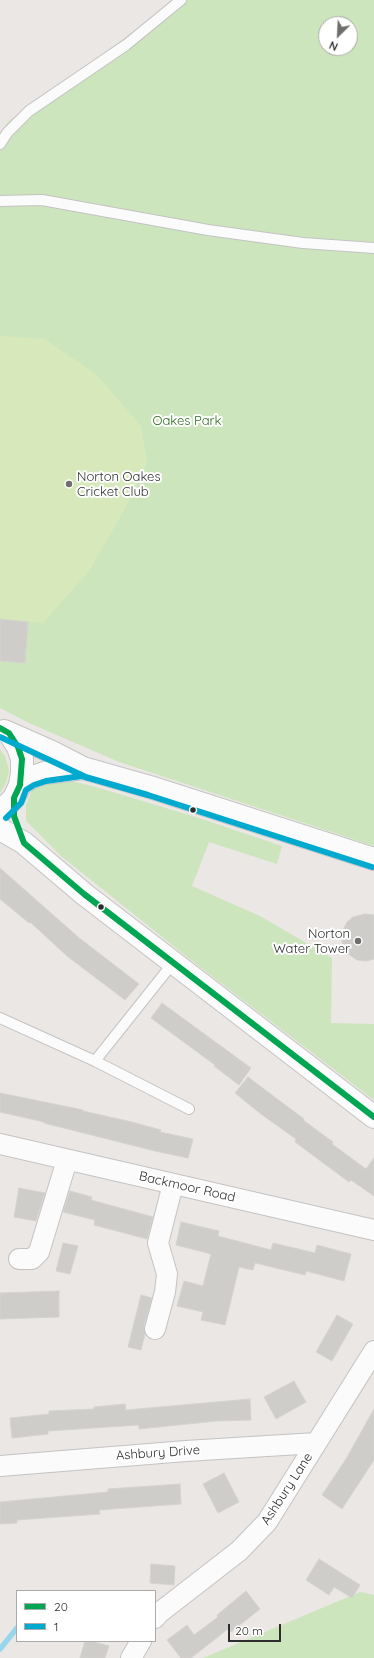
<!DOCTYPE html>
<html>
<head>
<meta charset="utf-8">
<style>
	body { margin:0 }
	#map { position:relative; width:374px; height:1658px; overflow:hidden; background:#eae7e4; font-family:Quicksand,sans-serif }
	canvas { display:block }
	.legend { position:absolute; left:16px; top:1590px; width:140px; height:52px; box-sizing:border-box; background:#fff; border:1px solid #ababab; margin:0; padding:5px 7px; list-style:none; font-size:12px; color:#2d2d2d }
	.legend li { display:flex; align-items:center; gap:8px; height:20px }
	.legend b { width:20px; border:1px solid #ababab }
	.north { position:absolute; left:318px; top:16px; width:40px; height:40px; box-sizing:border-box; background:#fff; border:1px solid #ababab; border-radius:50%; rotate:204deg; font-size:11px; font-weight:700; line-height:16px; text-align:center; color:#2d2d2d }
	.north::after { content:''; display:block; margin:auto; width:14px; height:18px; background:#6f6e6d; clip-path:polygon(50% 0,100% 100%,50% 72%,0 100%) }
	.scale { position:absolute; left:228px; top:1624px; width:53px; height:18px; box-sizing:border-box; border:2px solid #2d2d2d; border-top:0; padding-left:5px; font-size:12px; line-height:14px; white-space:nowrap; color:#2d2d2d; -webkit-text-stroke:3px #fff; paint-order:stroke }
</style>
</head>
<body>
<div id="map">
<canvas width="374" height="1658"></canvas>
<ul class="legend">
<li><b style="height:5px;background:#00a651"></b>20</li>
<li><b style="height:5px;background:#00a9ce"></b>1</li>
</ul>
<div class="north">N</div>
<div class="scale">20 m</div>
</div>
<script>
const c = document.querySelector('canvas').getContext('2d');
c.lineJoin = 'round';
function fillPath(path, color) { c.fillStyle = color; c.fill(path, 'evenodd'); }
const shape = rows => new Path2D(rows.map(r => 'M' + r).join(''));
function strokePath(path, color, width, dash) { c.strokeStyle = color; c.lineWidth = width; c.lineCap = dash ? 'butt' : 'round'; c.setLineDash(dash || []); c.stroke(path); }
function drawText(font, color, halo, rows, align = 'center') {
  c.font = font + ' Quicksand,sans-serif'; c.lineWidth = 4; c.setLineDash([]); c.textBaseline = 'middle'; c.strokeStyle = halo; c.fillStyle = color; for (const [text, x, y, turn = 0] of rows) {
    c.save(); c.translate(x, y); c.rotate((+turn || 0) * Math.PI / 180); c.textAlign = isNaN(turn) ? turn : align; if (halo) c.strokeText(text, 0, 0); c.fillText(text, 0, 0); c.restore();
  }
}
fillPath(shape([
	[171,0,374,0,374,846,119,762,29,723,0,708,0,133,9,121,143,25],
	[326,24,350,24,350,48,326,48],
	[0,749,5,756,9,770,6,783,0,793],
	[58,778,96,787,199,818,282,846,277,864,209,842,192,886,260,916,332,958,331,1023,374,1024,374,1100,196,964,61,856,26,821,26,805,34,785],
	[360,1592,374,1595,374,1658,203,1658]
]), '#cde5bd');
fillPath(shape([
	[0,336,45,339,97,375,141,426,147,463,127,505,90,570,43,623,0,619]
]), '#d7e9bb');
strokePath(shape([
	[0,1649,17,1628]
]), '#98d6eb', 5.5);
const building = shape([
	[0,619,28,622,25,663,0,661,0,619],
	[0,868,78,937,139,984,125,1000,67,956,30,922,29,923,0,899,0,868],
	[365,914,374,915,374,959,366,961,357,960,347,953,343,945,341,937,343,930,347,922,353,917,365,914],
	[162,1003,251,1068,239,1085,214,1066,215,1065,151,1018,162,1003],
	[248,1077,304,1119,303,1120,333,1142,332,1144,366,1169,374,1158,374,1196,351,1180,349,1182,295,1142,296,1139,261,1114,235,1093,248,1077],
	[0,1093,83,1110,83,1111,132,1122,161,1130,160,1132,193,1139,188,1158,155,1151,44,1123,44,1122,0,1112,0,1093],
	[19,1188,45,1193,36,1221,14,1217,19,1188],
	[70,1191,92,1197,91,1200,153,1217,147,1239,94,1225,95,1220,63,1212,70,1191],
	[181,1222,219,1231,218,1236,271,1250,273,1243,315,1253,317,1245,351,1254,344,1281,306,1271,305,1275,255,1263,253,1270,239,1267,225,1325,201,1320,203,1312,177,1306,184,1281,203,1286,211,1254,176,1245,181,1222],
	[63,1243,78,1246,70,1274,56,1271,63,1243],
	[59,1291,59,1317,0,1319,0,1293,59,1291],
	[141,1295,152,1298,144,1326,145,1334,141,1350,128,1347,141,1295],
	[337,1315,353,1324,332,1361,316,1352,337,1315],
	[294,1381,306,1402,276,1419,264,1397,294,1381],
	[250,1399,251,1420,217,1421,139,1429,139,1425,48,1431,48,1434,12,1438,10,1418,49,1414,49,1411,94,1409,94,1407,125,1404,126,1410,250,1399],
	[374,1409,374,1460,342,1509,322,1495,346,1459,374,1409],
	[224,1473,239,1502,218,1513,203,1484,224,1473],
	[180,1484,181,1504,99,1510,100,1514,17,1520,17,1523,0,1524,0,1502,108,1492,108,1489,180,1484],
	[319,1559,360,1585,352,1598,334,1587,329,1595,306,1580,319,1559],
	[151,1564,175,1566,174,1585,150,1583,151,1564],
	[246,1591,260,1609,231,1632,228,1629,191,1658,181,1658,167,1640,187,1625,194,1635,218,1617,217,1615,246,1591],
	[85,1641,91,1641,109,1646,105,1658,80,1658,85,1641]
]);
fillPath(building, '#cfcdca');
strokePath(building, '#d5d3d0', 1);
const lane = shape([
	[0,144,7,133,29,111,126,45,181,0],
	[0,201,42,200,208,230,303,243,374,248],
	[0,1018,95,1061,189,1109],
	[95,1061,173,963]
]);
const street = shape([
	[0,1144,374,1230],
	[19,1259,32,1259,39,1252,67,1160],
	[155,1329,165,1292,167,1274,158,1243,173,1184],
	[0,1466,186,1451,316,1443],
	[155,1618,159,1613,239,1551,267,1522,374,1351],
	[131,1658,141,1641]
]);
const secondary = shape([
	[9,733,52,752,83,768,150,787,374,859],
	[20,785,30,778,44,773,83,768],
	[0,812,14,798,20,785,22,773,22,759,18,747,9,733,4,731],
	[0,829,24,843,84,894,374,1117]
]);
strokePath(lane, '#c4c3c4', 12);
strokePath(street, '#c4c3c4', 22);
strokePath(secondary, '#c4c3c4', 24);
strokePath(lane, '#fcfbfb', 10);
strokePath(street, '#fcfbfb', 20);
strokePath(secondary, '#fcfbfb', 22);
strokePath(shape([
	[0,728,9,733,18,747,22,759,20,785,14,798,14,816,24,843,84,894,374,1117]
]), '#00a651', 6);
strokePath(shape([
	[0,737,88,778],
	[6,818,21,803,26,790,34,785,46,781,82,776,148,795,372,867]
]), '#00a9ce', 6);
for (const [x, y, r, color] of [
	[69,484,4,"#6f6e6d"],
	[193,810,3.5,"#2d2d2d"],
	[101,907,3.5,"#2d2d2d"],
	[358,941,4,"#6f6e6d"]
]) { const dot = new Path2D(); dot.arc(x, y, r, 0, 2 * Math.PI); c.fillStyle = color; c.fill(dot); strokePath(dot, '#fff', 1.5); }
drawText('13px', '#2c6b1c', '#fff', [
	["Oakes Park",187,421]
]);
drawText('13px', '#2d2d2d', '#fff', [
	["Norton Oakes",77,477],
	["Cricket Club",77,492],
	["Norton",350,934,"right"],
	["Water Tower",350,949,"right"]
], 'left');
drawText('13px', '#2d2d2d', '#fff', [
	["Backmoor Road",187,1187,13],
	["Ashbury Drive",158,1453,-4],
	["Ashbury Lane",287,1489,-57]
]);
</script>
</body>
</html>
